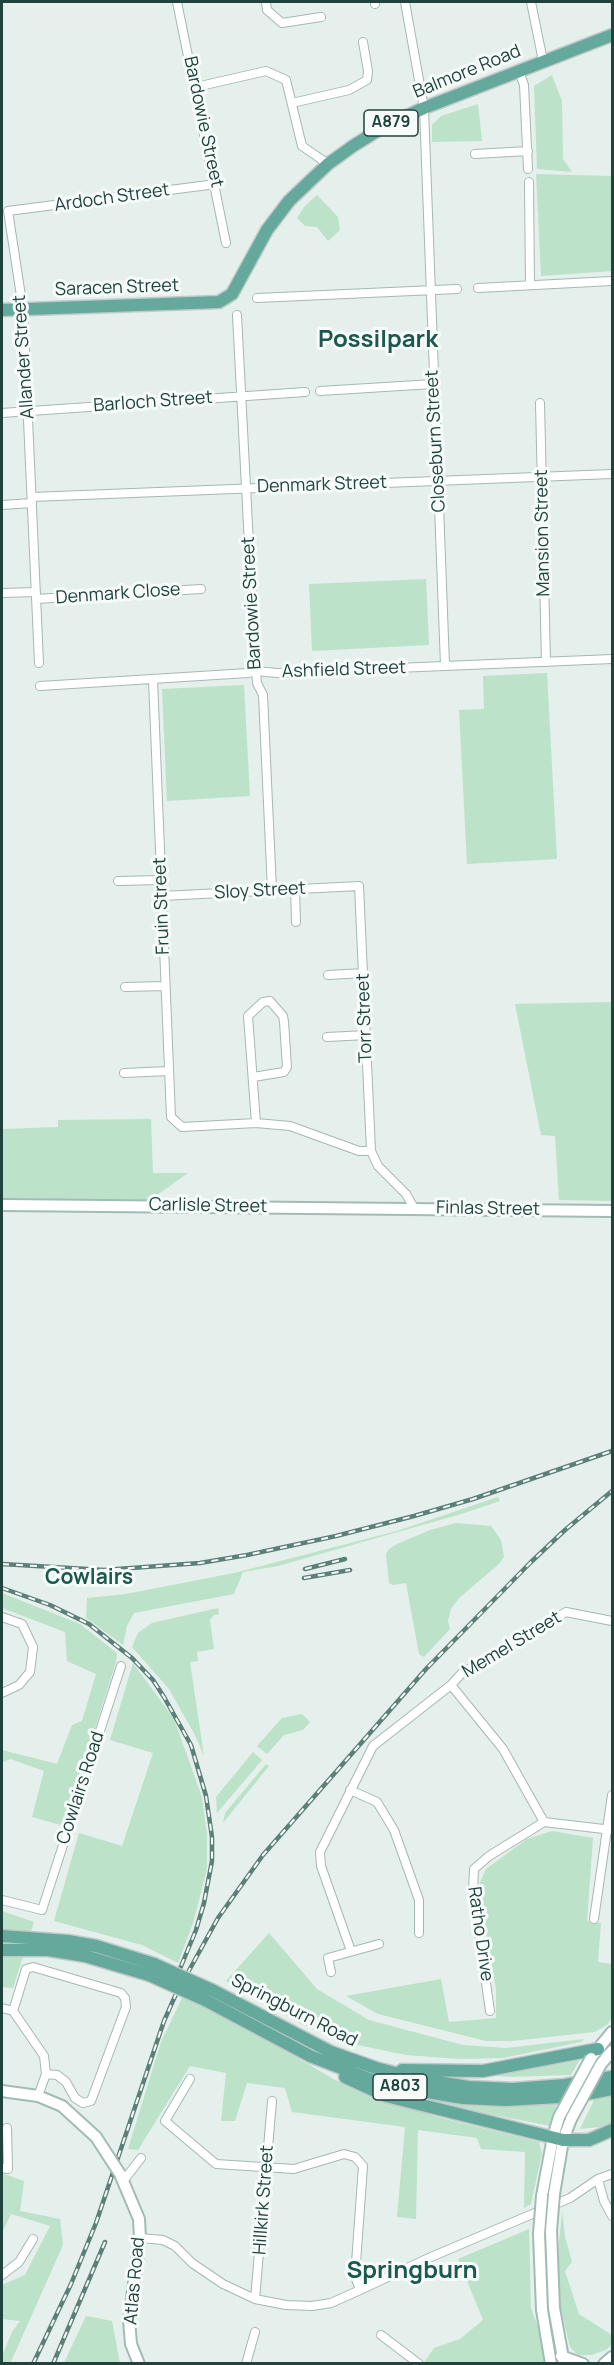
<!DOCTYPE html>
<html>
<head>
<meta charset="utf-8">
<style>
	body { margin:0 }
	#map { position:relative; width:614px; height:2365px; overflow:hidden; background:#e5efeb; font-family:Manrope,sans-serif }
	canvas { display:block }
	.frame { position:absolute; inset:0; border:3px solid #21433d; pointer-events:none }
</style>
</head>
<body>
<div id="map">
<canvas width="614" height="2365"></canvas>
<div class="frame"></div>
</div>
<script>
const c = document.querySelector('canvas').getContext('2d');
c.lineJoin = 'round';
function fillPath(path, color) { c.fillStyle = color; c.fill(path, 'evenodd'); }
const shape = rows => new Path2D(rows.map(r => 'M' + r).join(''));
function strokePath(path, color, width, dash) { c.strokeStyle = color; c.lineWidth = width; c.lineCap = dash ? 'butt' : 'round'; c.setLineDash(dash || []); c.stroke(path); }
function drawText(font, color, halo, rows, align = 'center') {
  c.font = font + ' Manrope,sans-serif'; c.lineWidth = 6; c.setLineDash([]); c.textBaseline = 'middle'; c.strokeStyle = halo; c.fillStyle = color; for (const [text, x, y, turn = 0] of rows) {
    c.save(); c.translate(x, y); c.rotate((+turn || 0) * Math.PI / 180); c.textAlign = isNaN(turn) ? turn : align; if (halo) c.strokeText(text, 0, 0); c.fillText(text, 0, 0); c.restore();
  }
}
fillPath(shape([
	[552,75,562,101,563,159,572,172,537,169,534,86],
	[478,104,482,141,432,142,432,125,441,116],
	[536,174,612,176,612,271,541,276],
	[317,195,338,217,340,230,328,241,317,227,305,226,297,218,305,206],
	[426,579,429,645,312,651,309,584],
	[547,673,557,859,467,864,459,710,484,709,483,676],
	[244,685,250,796,167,801,162,689],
	[612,1002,612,1201,559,1200,555,1136,541,1135,515,1004],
	[151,1119,153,1173,188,1173,143,1205,2,1205,2,1129,58,1127,58,1120],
	[498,1497,500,1501,461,1514,278,1566,243,1572,234,1594,134,1613,127,1626,123,1645,86,1618,87,1598,126,1594,234,1573,397,1531],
	[456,1523,491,1526,501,1540,504,1557,499,1564,459,1598,451,1609,448,1621,450,1629,424,1657,419,1654,406,1583,393,1585,389,1583,386,1555,388,1550,395,1545,430,1530],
	[2,1593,80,1624,117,1653,116,1662,64,1826,32,1817,44,1771,11,1759,2,1762,2,1750,57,1764,72,1725,82,1721,96,1674,67,1661,65,1632,2,1608],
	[218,1608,219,1614,214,1615,210,1620,214,1649,197,1652,198,1661,190,1662,204,1756,195,1735,169,1689,132,1647,138,1633,152,1623],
	[133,1663,174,1719,202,1797,207,1835,207,1869,193,1923,178,1963,142,1945,54,1921,79,1833,122,1846,153,1753,110,1740],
	[302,1714,310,1722,303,1730,284,1735,267,1754,257,1746,282,1718],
	[253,1752,262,1760,217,1813,216,1797],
	[266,1764,269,1766,223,1823,225,1813],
	[552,1831,593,1838,587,1921,601,1923,598,1962,612,1964,612,2018,608,2024,595,2032,512,2041,486,2041,378,2014,346,1996,441,1979,449,2022,496,2018,496,1989,478,1887,486,1869,527,1839],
	[2,1911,34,1922,13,1988,2,1987],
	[269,1933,317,1989,369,2020,463,2045,506,2048,584,2039,581,2042,503,2058,459,2059,406,2055,353,2044,301,2024,226,1981],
	[184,1994,205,2004,337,2081,437,2117,539,2142,542,2153,531,2204,524,2208,525,2152,481,2149,477,2138,418,2130,416,2219,397,2217,405,2127,292,2112,285,2088,247,2083,235,2121,221,2121,226,2073,190,2066,138,2150,128,2149,161,2042],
	[583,2054,571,2075,509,2077,481,2074,527,2069],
	[612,2094,612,2123,599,2127,580,2129,595,2098],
	[421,2096,481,2104,557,2103,550,2126,474,2111],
	[2,2173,24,2181,20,2211,60,2219,63,2245,10,2364,2,2363,2,2356,12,2332,20,2321,2,2319,2,2285,25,2275,50,2226,11,2214,2,2233],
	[562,2212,565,2236,572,2262,565,2271,579,2314,612,2335,612,2344,606,2350,591,2355,578,2355,570,2347,560,2305,558,2252],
	[529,2229,531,2308,547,2351,549,2363,423,2364,434,2348,460,2339,483,2320,458,2259],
	[86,2316,112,2321,120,2363,64,2363]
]), '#bce2c9');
const street = shape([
	[177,2,226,243],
	[266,2,267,10,282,23,321,17],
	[375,2,375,4],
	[405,2,424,108,445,665],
	[531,2,543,61],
	[519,71,524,85,528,169],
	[196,87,266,71,286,80,302,146,328,164],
	[292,103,349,90,367,80,368,71,363,42],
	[475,154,528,151],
	[529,182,530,285],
	[478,288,612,281],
	[257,298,457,289],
	[237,315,255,659,257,683,263,695,272,890],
	[320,391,433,384],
	[540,403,546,662],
	[2,413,305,392],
	[32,497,612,474],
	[2,505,32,503],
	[2,593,36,592],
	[36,599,201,589],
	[39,663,23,309,8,211,216,184],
	[153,680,171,1117,182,1127,256,1123,290,1126,359,1151,371,1151],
	[40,686,248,673,256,671,277,673,612,659],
	[118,881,161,880],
	[295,889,296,922],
	[162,896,359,886,371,1151,378,1166,406,1194,414,1208],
	[328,975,364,973],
	[125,987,165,986],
	[327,1037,367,1035],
	[124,1073,169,1071],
	[253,1077,284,1072,287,1067,284,1022,283,1016,270,1001,263,1002,248,1016,256,1123],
	[2,1617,22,1624,33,1647,30,1672,19,1685,2,1693],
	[451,1685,503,1749,544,1822],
	[350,1790,377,1802,394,1830,419,1900,419,1933],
	[544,1822,612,1830],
	[2,1900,42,1910,121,1666],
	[594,1919,612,1795],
	[351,1951,321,1866,320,1852,373,1746,451,1685,462,1673,566,1612,612,1621],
	[331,1972,328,1958,379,1944],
	[2,2008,13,2011,44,2056,46,2074,38,2096],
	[13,2011,26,1969,33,1967,121,1993,125,1998,126,2007,91,2101,83,2103,75,2098,66,2082,57,2075,46,2074],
	[490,2011,473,1892,474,1869,489,1856,544,1822],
	[190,2079,165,2121,216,2164,294,2169,344,2154,355,2157,363,2166,356,2263,356,2279,360,2290],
	[2,2168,8,2169,7,2128],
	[598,2179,604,2201,612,2216],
	[124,2180,141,2158],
	[140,2238,163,2240,175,2246,192,2263,223,2284,255,2299,286,2305,312,2306,331,2303,360,2290,431,2257,570,2198,598,2179,612,2174],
	[2,2275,19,2262,33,2239],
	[255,2299,272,2101],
	[381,2335,419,2364],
	[246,2364,255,2332]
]);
const secondary = shape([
	[2,1205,612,1211],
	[593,2055,612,2032],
	[601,2064,612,2051],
	[2,2091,38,2096,62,2106,96,2137],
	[120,2174,139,2219,140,2238,129,2320,131,2344,139,2364],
	[554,2194,563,2140,571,2119],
	[542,2196,553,2137,559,2117],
	[551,2231,554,2308,564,2364],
	[539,2234,542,2310,551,2364],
	[561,2356,583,2364],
	[604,2364,612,2357]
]);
const primary = shape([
	[2,310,219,302,232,294,267,230,289,201,328,164,353,146,385,126,424,108,612,35],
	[2,1936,68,1941,96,1946,154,1964],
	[2,1950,48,1950,85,1956,149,1975],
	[212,1990,331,2052,376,2068,418,2079,469,2087,513,2089,565,2085,612,2077],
	[205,2000,310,2056,372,2080,409,2089,463,2098,506,2100,576,2096,612,2089],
	[402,2070,483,2071,598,2049],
	[345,2077,386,2096,563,2140,589,2140,612,2130]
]);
strokePath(street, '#a6b8b3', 10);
strokePath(secondary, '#a2bcb5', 14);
strokePath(primary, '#c1cac9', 15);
strokePath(street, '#fff', 8);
strokePath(secondary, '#fff', 10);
strokePath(primary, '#65a99d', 12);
const rail = shape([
	[2,1564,104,1570,200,1563,247,1555,336,1536,414,1516,473,1499,612,1451],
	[305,1569,345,1559],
	[304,1578,350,1570],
	[2,1588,50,1605,89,1624,132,1658,153,1680,164,1697,191,1745,206,1796,212,1837,212,1861,204,1903,196,1930,177,1976],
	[33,2364,71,2284,96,2223,164,2021,176,1994,218,1918,263,1855,426,1669,531,1562,565,1530,612,1491],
	[53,2364,105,2242]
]);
strokePath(rail, '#5c7f78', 4.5);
strokePath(rail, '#f6fbf9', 2, [7]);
const secondaryBridge = shape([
	[559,2117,591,2058],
	[571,2119,601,2064],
	[96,2137,120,2174],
	[551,2231,554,2194],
	[539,2234,542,2196]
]);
const primaryBridge = shape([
	[154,1964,212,1990],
	[149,1975,205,2000]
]);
strokePath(secondaryBridge, '#a2bcb5', 14, []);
strokePath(primaryBridge, '#c1cac9', 15, []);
strokePath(secondaryBridge, '#fff', 10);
strokePath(primaryBridge, '#65a99d', 12);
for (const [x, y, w] of [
	[391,123,54],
	[400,2087,54]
]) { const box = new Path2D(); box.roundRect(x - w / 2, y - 13, w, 26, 4.5); c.fillStyle = '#f6fbf9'; c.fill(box); strokePath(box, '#21433d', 1.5); }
drawText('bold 16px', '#21433d', null, [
	["A879",391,123],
	["A803",400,2087]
]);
drawText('18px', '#21433d', '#f6fbf9', [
	["Balmore Road",467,72,-22],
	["Bardowie Street",203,122,78],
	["Ardoch Street",112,198,-8],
	["Saracen Street",117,288,-2],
	["Allander Street",24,357,-94],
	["Barloch Street",153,402,-4],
	["Closeburn Street",436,441,-93],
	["Denmark Street",322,485,-2],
	["Mansion Street",543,533,-91],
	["Denmark Close",118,594,-4],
	["Bardowie Street",252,603,-93],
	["Ashfield Street",344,670,-2],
	["Sloy Street",260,891,-3],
	["Fruin Street",162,906,-92],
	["Torr Street",365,1018,-92],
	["Carlisle Street",208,1206,1],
	["Finlas Street",488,1209,1],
	["Memel Street",512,1645,-31],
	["Cowlairs Road",81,1788,-72],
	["Ratho Drive",480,1934,82],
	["Springburn Road",294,2011,27],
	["Hillkirk Street",264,2200,-86],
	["Atlas Road",135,2281,-85]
]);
drawText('bold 21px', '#1b584e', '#f6fbf9', [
	["Cowlairs",89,1578]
]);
drawText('bold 24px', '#1b584e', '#f6fbf9', [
	["Possilpark",378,340],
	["Springburn",412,2271]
]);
</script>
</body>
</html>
